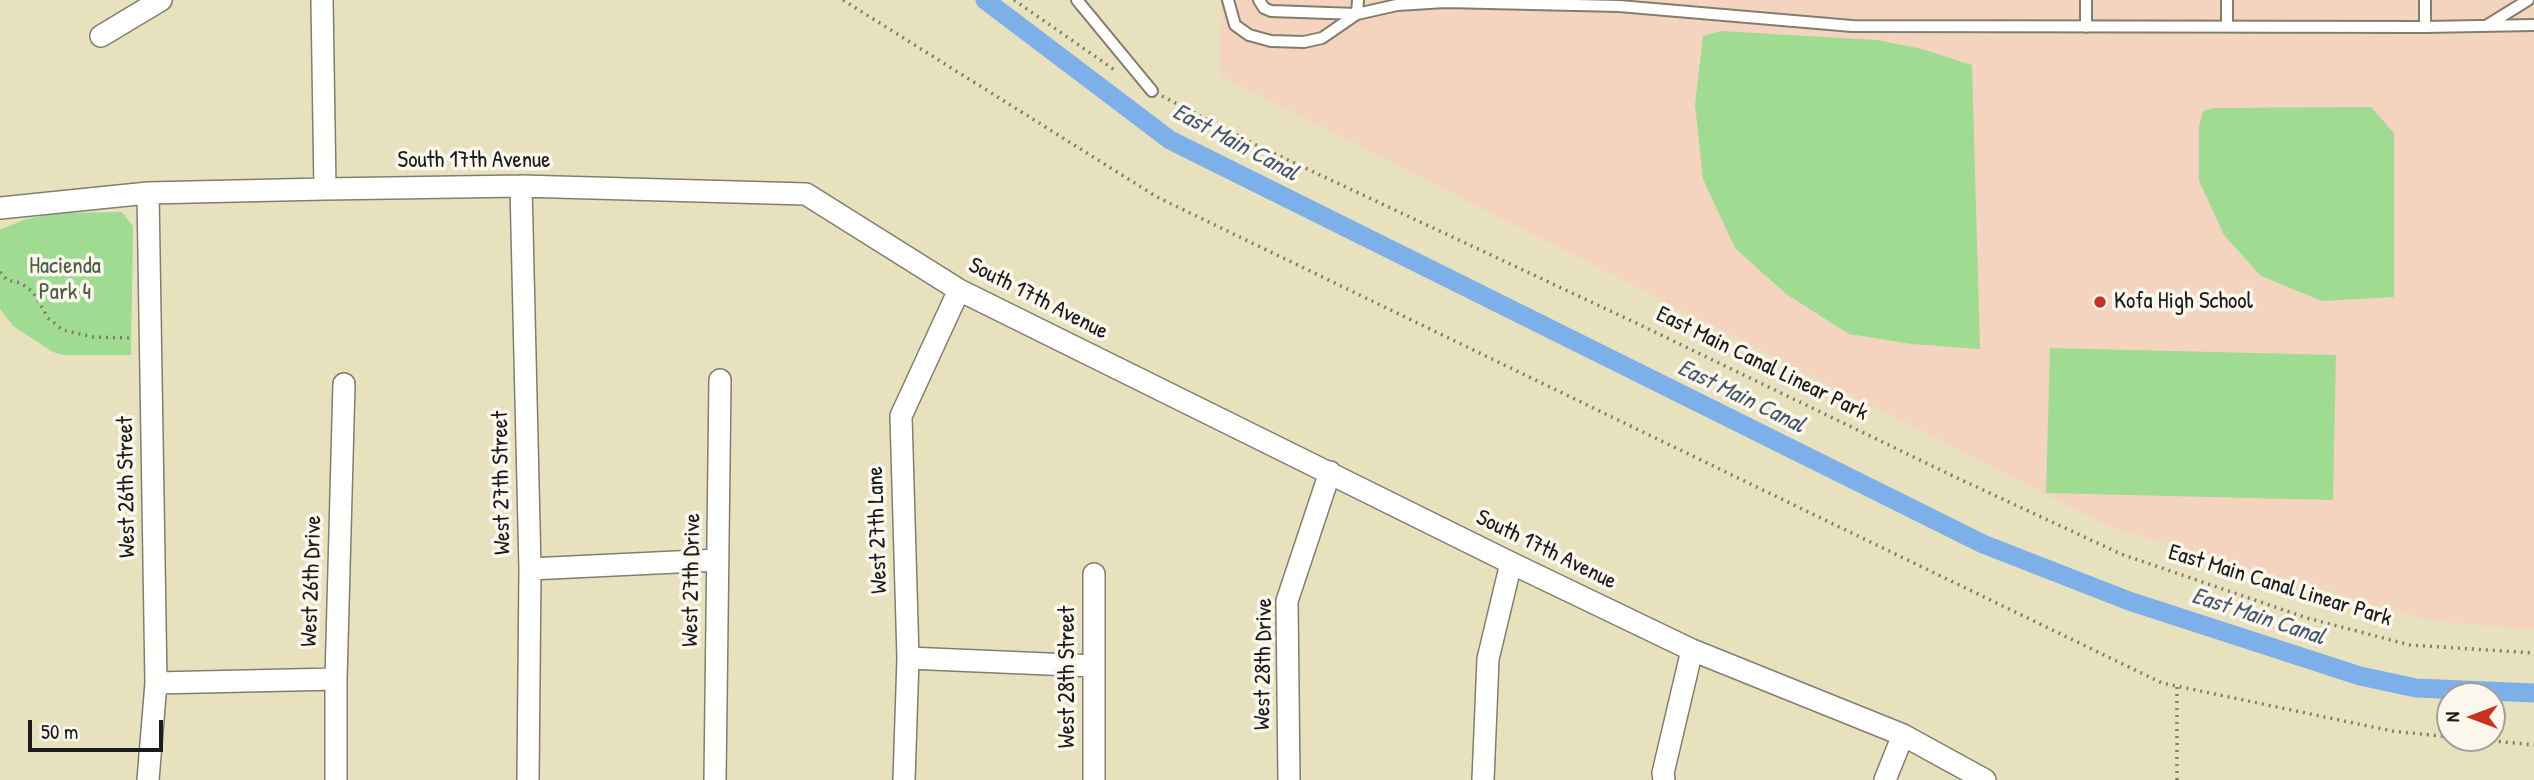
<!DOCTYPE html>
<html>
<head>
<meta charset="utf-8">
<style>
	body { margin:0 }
	#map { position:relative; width:2534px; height:780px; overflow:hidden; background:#e8e1be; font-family:"Patrick Hand",sans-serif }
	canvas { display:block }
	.north { position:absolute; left:2436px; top:682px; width:70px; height:70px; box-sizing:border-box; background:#fbf7ec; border:2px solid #a29f99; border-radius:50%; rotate:270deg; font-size:19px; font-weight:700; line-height:28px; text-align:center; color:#1c1c1c }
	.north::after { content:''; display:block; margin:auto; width:24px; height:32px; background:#c8321e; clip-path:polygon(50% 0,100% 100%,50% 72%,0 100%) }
	.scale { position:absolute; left:28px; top:720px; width:135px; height:32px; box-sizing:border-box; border:4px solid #1c1c1c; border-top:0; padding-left:9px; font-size:21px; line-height:24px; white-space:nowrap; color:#1c1c1c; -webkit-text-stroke:5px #fbf7ec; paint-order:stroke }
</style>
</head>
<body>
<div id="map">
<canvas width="2534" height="780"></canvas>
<div class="north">N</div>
<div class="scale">50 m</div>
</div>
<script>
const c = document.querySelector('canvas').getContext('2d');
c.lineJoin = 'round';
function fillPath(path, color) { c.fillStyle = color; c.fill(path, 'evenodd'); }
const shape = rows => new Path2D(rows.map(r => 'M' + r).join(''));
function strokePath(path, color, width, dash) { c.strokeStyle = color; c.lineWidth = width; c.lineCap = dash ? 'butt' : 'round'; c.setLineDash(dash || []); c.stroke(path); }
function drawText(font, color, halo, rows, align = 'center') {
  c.font = font + ' "Patrick Hand",sans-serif'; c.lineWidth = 7; c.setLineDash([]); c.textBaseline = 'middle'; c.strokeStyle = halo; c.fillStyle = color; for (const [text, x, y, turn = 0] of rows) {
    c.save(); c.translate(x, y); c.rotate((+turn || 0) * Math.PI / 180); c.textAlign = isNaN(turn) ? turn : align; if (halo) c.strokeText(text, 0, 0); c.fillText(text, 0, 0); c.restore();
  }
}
fillPath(shape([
	[1221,0,2534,0,2534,630,2431,621,2112,528,1220,76]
]), '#f4d4bf');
fillPath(shape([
	[1721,31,1877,40,1922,49,1972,65,1980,349,1911,344,1849,334,1786,294,1735,248,1703,179,1695,105,1703,36],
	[2371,107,2394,133,2394,297,2322,301,2261,276,2224,235,2199,181,2199,127,2203,111,2213,108],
	[122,212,133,226,131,355,63,355,53,352,13,326,0,309,0,230,23,220,56,213],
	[2050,348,2336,355,2333,500,2046,493]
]), '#9fdc91');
strokePath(shape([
	[985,0,1170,140,1983,544,2129,601,2360,676,2416,688,2534,693]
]), '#7dafe9', 19);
const lane = shape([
	[1077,0,1152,91],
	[1228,0,1235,25,1249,35,1271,41,1304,42,1322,38,1357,14],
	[1259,0,1264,8,1271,11,1357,14,1397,5,1445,2,1619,6,1852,26,2425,27,2534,25],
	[2086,0,2086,27],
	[2425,0,2425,27],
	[1357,14,1358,0],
	[2227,26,2227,0],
	[2486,26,2528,0]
]);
const street = shape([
	[322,0,325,189],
	[101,36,161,0],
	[521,186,530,569,528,780],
	[0,208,148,193,325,189,521,186,806,194,959,290,1511,563,1692,650,1903,735,1985,780],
	[530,569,718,560],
	[908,658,1094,666],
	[156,683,336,679],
	[148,780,156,683,148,193],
	[336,780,336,679,344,384],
	[715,780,720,380],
	[904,780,908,658,901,416,959,290],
	[1094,780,1094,574],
	[1289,780,1287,601,1330,472],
	[1483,780,1488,659,1511,563],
	[1664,780,1663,773,1692,650],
	[1885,780,1903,735]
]);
strokePath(lane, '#827e6d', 14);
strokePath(street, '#827e6d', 24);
strokePath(shape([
	[843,0,1157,197,2162,683,2392,731,2450,737],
	[1014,0,1116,71],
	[1162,96,1254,144,1634,322,1953,476,2121,554,2307,618,2410,645,2534,653],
	[0,272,7,280,21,283,33,292,48,318,63,330,93,337,131,338],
	[2464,738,2534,745],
	[2177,780,2177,686]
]), '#827e6d', 3.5, [2, 5]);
strokePath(lane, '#fff', 10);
strokePath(street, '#fff', 21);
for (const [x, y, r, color] of [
	[2100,302,7,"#c8321e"]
]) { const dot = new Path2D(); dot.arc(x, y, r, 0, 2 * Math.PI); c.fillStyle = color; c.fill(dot); strokePath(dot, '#fbf7ec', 2.5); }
drawText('23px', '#1c1c1c', '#fbf7ec', [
	["South 17th Avenue",474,161],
	["South 17th Avenue",1038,299,27],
	["East Main Canal Linear Park",1762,364,26],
	["West 27th Street",502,483,-91],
	["West 26th Street",127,487,-91],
	["West 27th Lane",878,530,-92],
	["South 17th Avenue",1546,550,26],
	["West 27th Drive",692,580,-89],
	["West 26th Drive",312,581,-88],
	["East Main Canal Linear Park",2280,586,17],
	["West 28th Drive",1264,664,-89],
	["West 28th Street",1068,677,-90]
]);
drawText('23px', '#4a5f45', '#fbf7ec', [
	["Hacienda",65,267],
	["Park 4",65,293]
]);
drawText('23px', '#1c1c1c', '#fbf7ec', [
	["Kofa High School",2114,302]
], 'left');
drawText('italic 24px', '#43576e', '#fbf7ec', [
	["East Main Canal",1235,143,28],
	["East Main Canal",1741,397,26],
	["East Main Canal",2258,617,18]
]);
</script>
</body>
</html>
